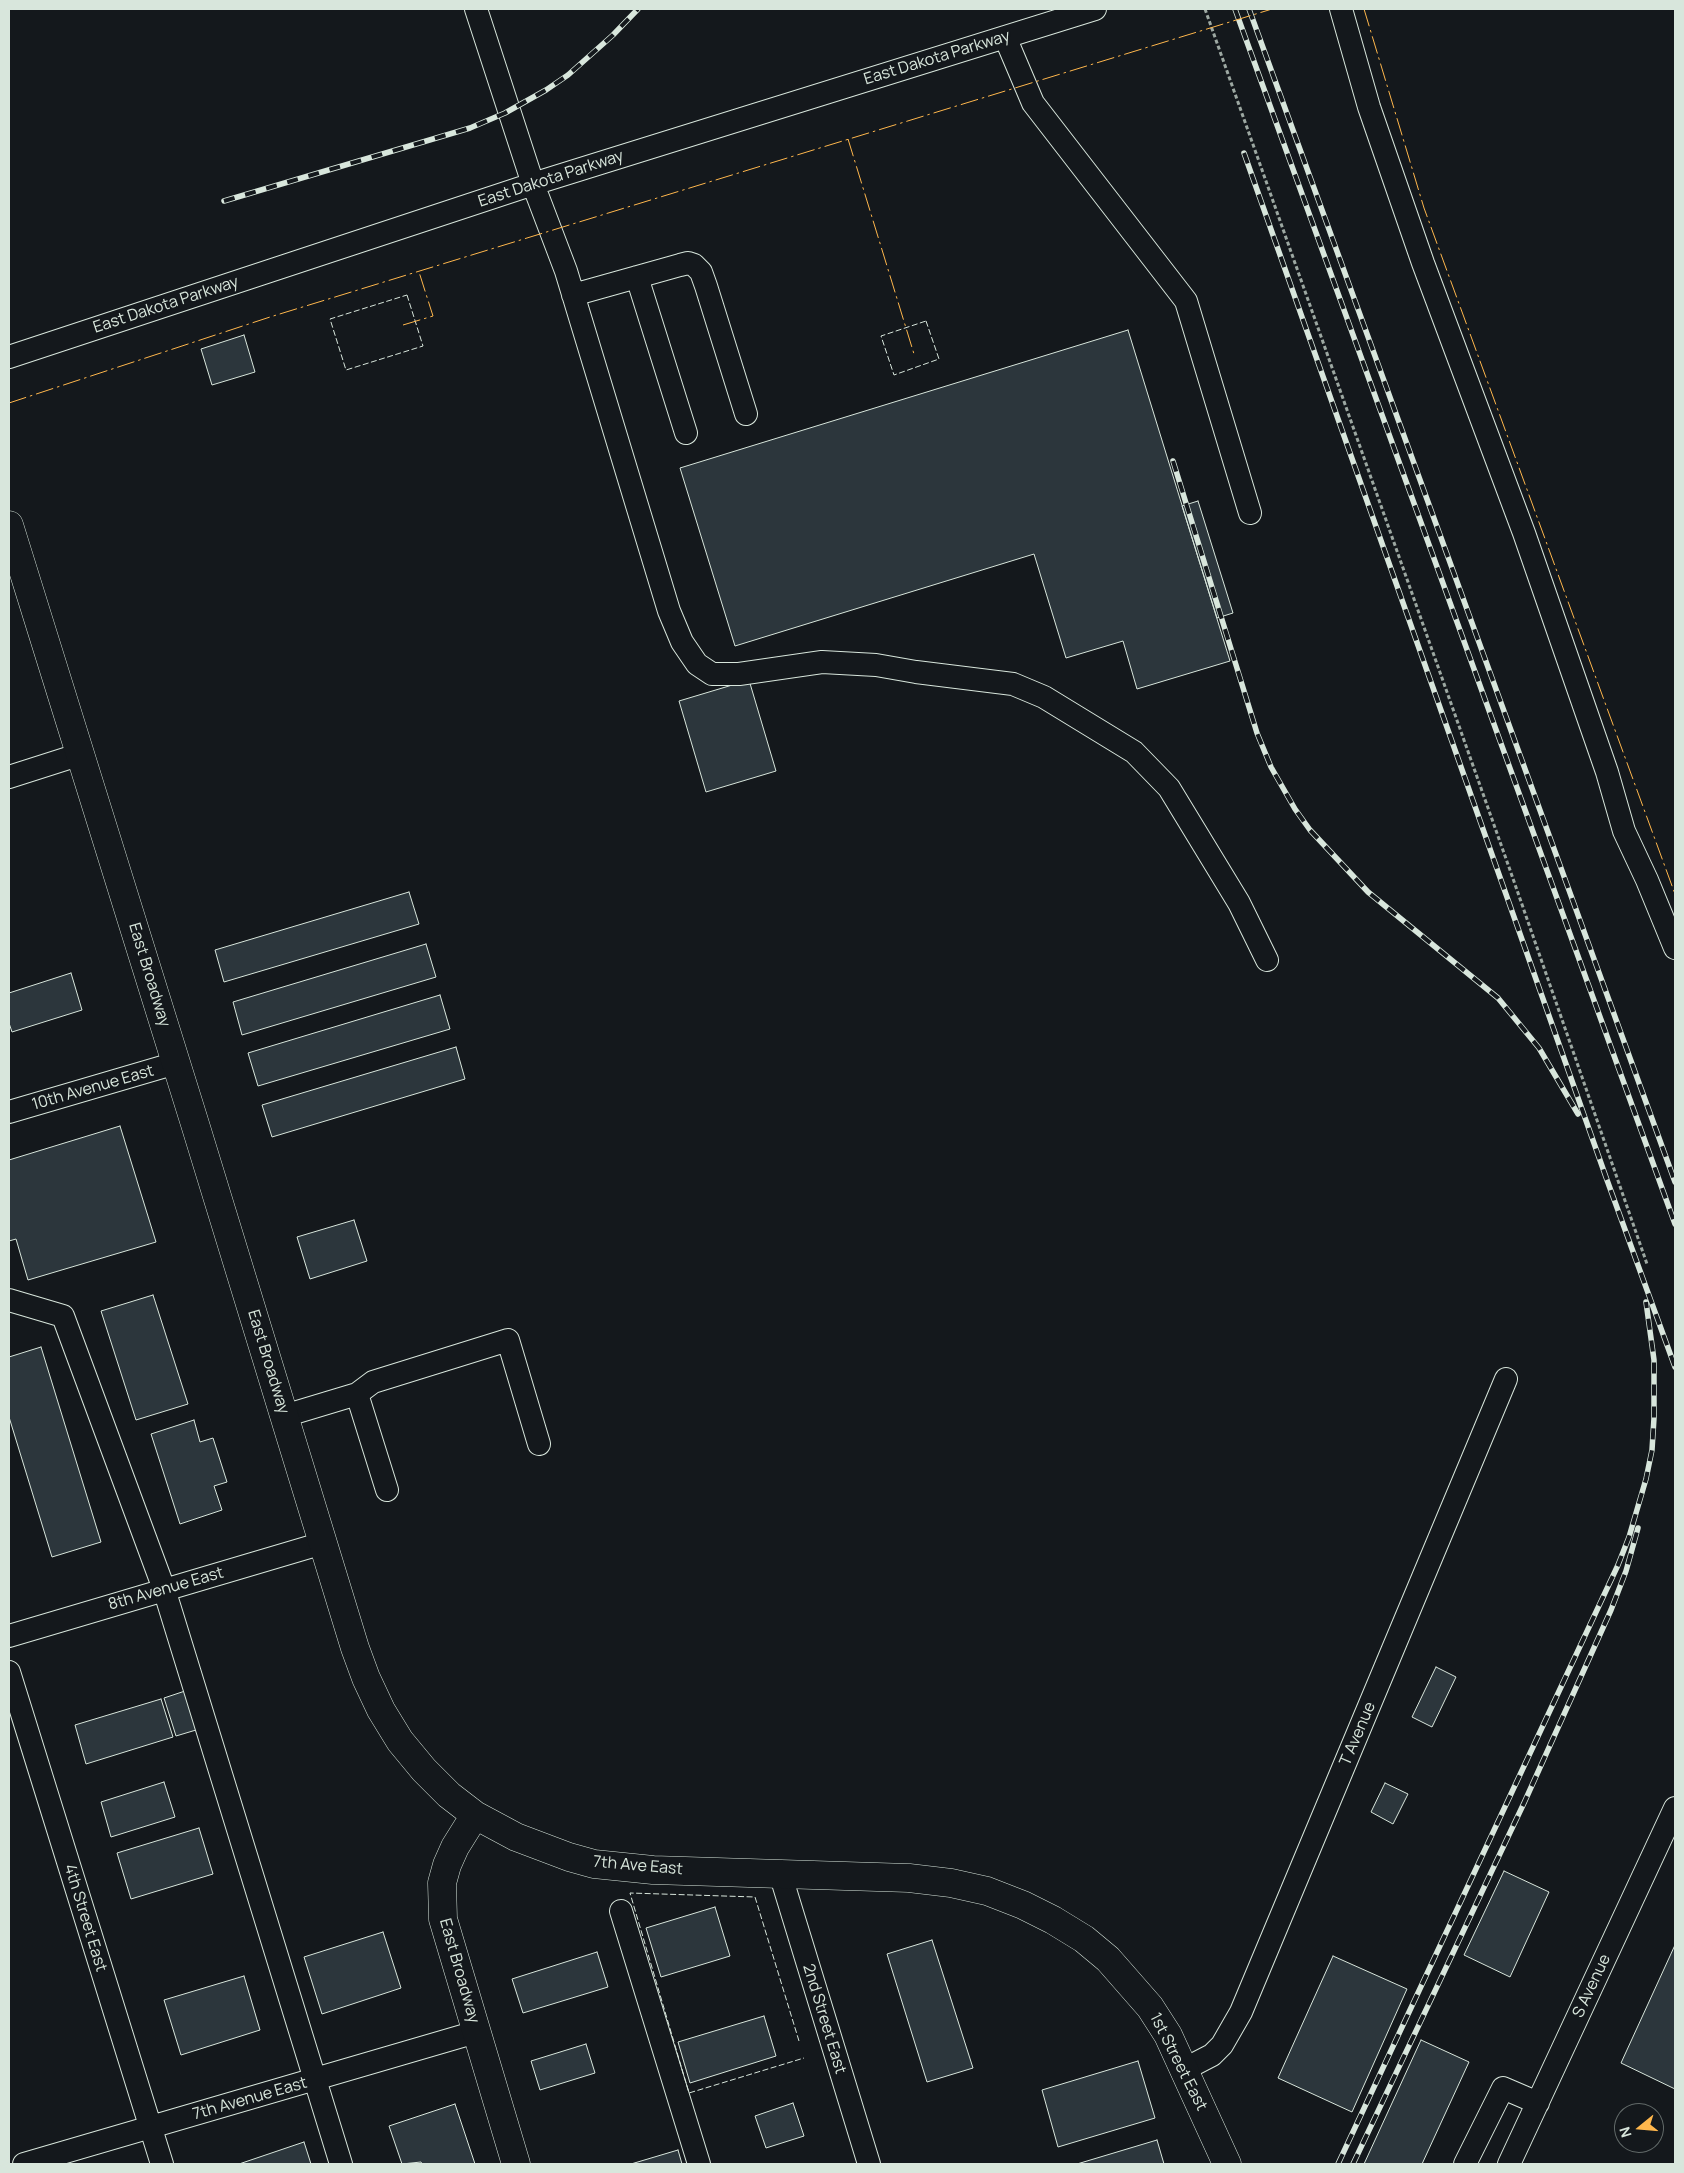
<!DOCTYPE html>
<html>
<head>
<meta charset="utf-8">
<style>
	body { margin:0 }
	#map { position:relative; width:1684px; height:2173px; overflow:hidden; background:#14181c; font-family:Manrope,sans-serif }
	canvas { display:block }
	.frame { position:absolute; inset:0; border:10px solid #d8e6dc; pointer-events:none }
	.north { position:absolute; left:1614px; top:2103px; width:50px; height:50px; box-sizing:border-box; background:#14181c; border:1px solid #626a69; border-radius:50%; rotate:253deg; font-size:14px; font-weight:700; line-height:20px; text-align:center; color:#d8e6dc }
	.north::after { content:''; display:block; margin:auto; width:18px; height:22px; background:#ffb74d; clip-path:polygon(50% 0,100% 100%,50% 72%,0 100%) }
</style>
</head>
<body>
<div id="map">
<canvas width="1684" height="2173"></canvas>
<div class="frame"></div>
<div class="north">N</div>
</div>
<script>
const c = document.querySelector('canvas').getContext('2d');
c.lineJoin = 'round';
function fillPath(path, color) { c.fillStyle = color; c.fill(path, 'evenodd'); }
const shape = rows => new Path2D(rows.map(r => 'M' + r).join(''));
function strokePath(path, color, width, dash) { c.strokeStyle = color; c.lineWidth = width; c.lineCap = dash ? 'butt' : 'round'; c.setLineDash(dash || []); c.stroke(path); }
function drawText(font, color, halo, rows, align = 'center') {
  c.font = font + ' Manrope,sans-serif'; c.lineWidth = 4; c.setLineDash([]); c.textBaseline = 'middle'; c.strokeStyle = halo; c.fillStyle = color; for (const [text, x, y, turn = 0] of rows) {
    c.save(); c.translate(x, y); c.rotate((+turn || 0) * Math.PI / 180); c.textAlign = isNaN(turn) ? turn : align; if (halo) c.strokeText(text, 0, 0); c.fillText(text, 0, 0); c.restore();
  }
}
const building = shape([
	[1128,330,1230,661,1137,689,1123,641,1066,658,1034,554,735,646,680,468,1128,330],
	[244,335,255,372,212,385,201,349,244,335],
	[1198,501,1233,613,1217,618,1182,506,1198,501],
	[749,680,776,771,706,792,679,701,749,680],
	[409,892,419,924,224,982,215,950,409,892],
	[426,944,436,977,242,1035,233,1002,426,944],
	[71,973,82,1010,12,1032,9,1023,9,993,71,973],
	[440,995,450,1029,258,1086,248,1053,440,995],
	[456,1047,465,1079,272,1137,262,1105,456,1047],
	[120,1126,156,1242,28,1280,16,1239,9,1241,9,1160,120,1126],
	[354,1220,367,1261,310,1279,297,1237,354,1220],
	[153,1295,188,1404,136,1420,101,1311,153,1295],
	[41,1347,101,1542,52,1557,9,1417,9,1357,41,1347],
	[194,1420,200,1442,213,1438,227,1482,214,1486,222,1510,180,1524,151,1434,194,1420],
	[1436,1667,1456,1677,1432,1727,1412,1717,1436,1667],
	[185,1691,196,1730,176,1736,164,1698,185,1691],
	[161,1699,173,1737,86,1764,75,1725,161,1699],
	[164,1782,175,1817,111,1837,101,1802,164,1782],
	[1385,1783,1408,1794,1393,1824,1371,1812,1385,1783],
	[199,1828,213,1874,131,1899,117,1853,199,1828],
	[1504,1871,1549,1892,1510,1977,1464,1955,1504,1871],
	[715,1907,730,1956,661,1977,646,1928,715,1907],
	[383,1932,401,1988,322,2014,304,1957,383,1932],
	[932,1940,973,2068,927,2082,887,1954,932,1940],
	[1675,1945,1675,2089,1621,2063,1675,1945],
	[597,1952,608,1987,523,2013,512,1979,597,1952],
	[1333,1956,1407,1989,1352,2112,1278,2078,1333,1956],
	[244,1976,260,2030,181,2055,164,2000,244,1976],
	[764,2016,776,2056,690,2083,678,2042,764,2016],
	[1421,2040,1469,2062,1422,2164,1364,2164,1421,2040],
	[586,2044,595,2073,540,2090,531,2061,586,2044],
	[1138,2061,1155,2118,1058,2147,1042,2090,1138,2061],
	[793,2103,804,2136,766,2148,755,2116,793,2103],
	[455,2104,475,2164,422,2164,421,2162,402,2164,389,2126,455,2104],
	[1157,2140,1164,2164,1077,2164,1157,2140],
	[304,2142,311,2164,239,2164,304,2142],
	[678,2150,682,2164,631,2164,678,2150]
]);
fillPath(building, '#2c363c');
strokePath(building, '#d8e6dc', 1);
const minor = shape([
	[476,9,533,184,566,271,669,611,682,642,697,664,712,674,739,674,822,662,876,665,916,672,1013,684,1044,697,1134,752,1169,788,1239,903,1267,960],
	[1341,9,1369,107,1423,263,1524,533,1607,772,1624,831,1647,880,1675,948],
	[1005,37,1033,103,1186,301,1250,513],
	[637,277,686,433],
	[573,295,680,265,688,263,694,265,701,272,706,286,746,414],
	[9,357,533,184,1095,9],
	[9,777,81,754],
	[9,1112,176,1063],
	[9,1300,63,1316,164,1589,341,2164],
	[357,1394,387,1490],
	[284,1416,357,1394,373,1382,508,1340,539,1444],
	[9,1636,323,1543],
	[9,1672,162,2164],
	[780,1873,869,2164],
	[621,1911,699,2164],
	[1185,2069,1212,2055,1222,2045,1241,2012,1506,1379],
	[24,2164,476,2032],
	[1465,2164,1503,2088,1538,2103],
	[1509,2164,1675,1808]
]);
const major = shape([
	[9,525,195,1124,355,1648,366,1678,381,1710,400,1741,424,1770,449,1795,475,1815,516,1837,569,1857,594,1864,653,1870,909,1878,951,1883,987,1891,1023,1905,1053,1920,1084,1939,1108,1959,1150,2007,1168,2035,1227,2164],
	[475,1815,455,1847,447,1865,442,1883,443,1919,516,2164]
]);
strokePath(minor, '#d8e6dc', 24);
strokePath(major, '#d8e6dc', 29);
strokePath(shape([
	[1205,9,1510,870,1647,1264]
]), '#9da8a2', 3, [4, 2.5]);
strokePath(minor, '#14181c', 22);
strokePath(major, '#14181c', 28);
const rail = shape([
	[1235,9,1675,1224],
	[1249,9,1675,1182],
	[1244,153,1607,1180,1675,1367],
	[224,201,470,128,505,113,546,90,568,75,613,35,638,9],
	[1173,461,1257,733,1271,767,1295,809,1310,830,1368,892,1498,998,1539,1048,1578,1114],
	[1338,2164,1618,1565,1629,1537,1646,1479,1652,1450,1654,1418,1654,1360,1646,1302],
	[1353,2164,1524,1803,1611,1610,1626,1571,1638,1528]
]);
strokePath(rail, '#d8e6dc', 5.5);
strokePath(rail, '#14181c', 4, [11]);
strokePath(shape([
	[407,295,423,346,346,370,330,319,407,295],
	[926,321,939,359,894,375,881,336,926,321],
	[799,2041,755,1897,630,1893,689,2093,804,2058]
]), '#d8e6dc', 1, [6, 2.5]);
strokePath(shape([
	[1364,9,1424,208,1675,894],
	[848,139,914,354],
	[403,325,433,316,419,272],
	[9,403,270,317,1272,9]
]), '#ffb74d', 1, [18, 4, 2.5, 4]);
drawText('16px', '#d8e6dc', '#14181c', [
	["East Dakota Parkway",937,58,-17],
	["East Dakota Parkway",551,179,-18],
	["East Dakota Parkway",166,305,-18],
	["East Broadway",149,975,73],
	["10th Avenue East",93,1088,-16],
	["East Broadway",268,1362,73],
	["8th Avenue East",166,1589,-16],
	["T Avenue",1358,1734,-67],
	["7th Ave East",638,1866,5],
	["4th Street East",85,1918,73],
	["East Broadway",459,1971,74],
	["S Avenue",1592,1986,-65],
	["2nd Street East",824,2019,73],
	["1st Street East",1178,2062,63],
	["7th Avenue East",250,2099,-16]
]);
</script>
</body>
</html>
